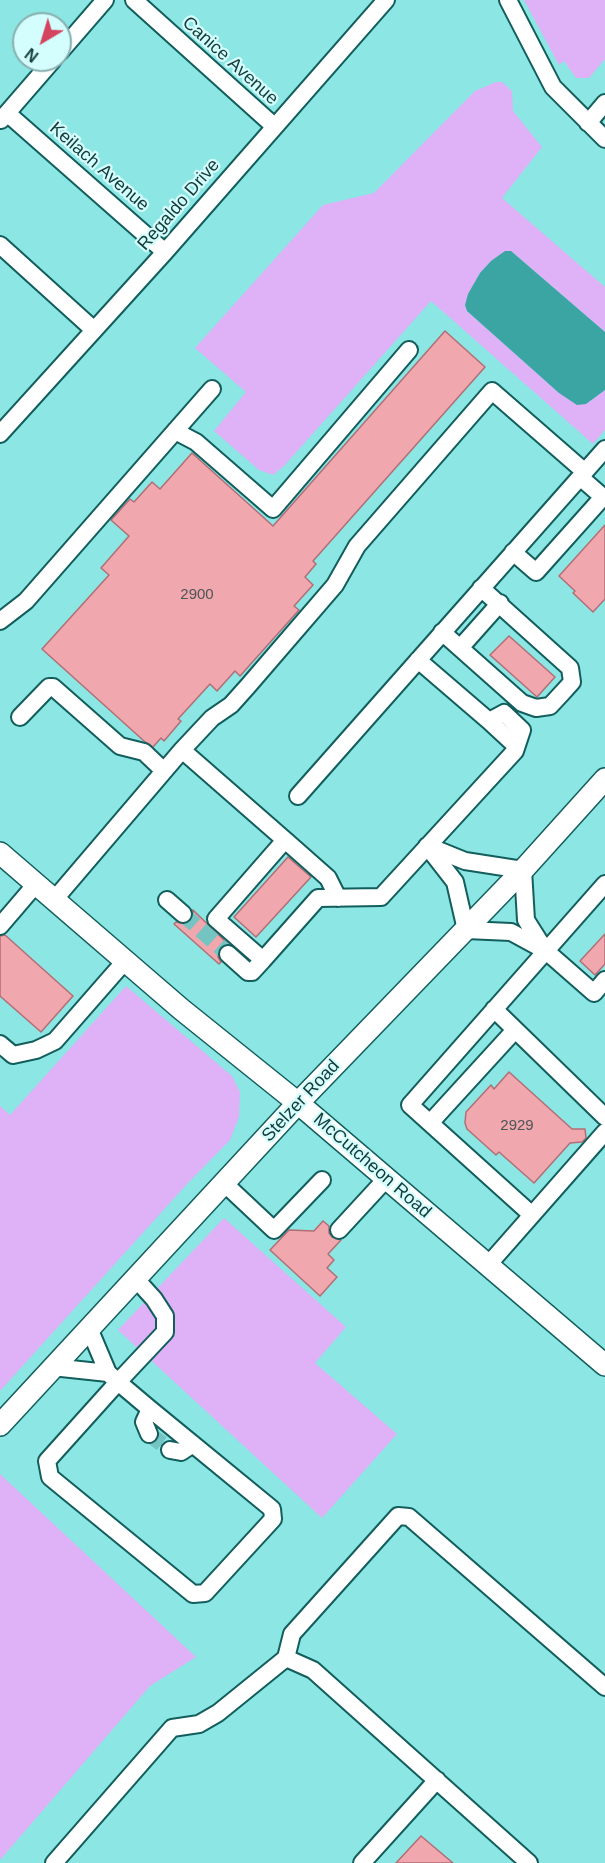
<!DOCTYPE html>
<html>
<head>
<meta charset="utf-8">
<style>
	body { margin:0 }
	#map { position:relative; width:605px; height:1863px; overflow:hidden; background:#8ce6e4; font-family:Helvetica,sans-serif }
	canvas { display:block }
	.north { position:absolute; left:12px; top:12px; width:60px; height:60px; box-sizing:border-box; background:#d4fefd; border:2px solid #87b0af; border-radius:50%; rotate:218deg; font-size:16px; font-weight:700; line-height:24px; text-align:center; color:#143b3a }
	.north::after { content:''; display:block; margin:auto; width:21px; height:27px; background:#d4445f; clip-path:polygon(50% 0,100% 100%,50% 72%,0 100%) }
</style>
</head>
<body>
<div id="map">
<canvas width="605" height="1863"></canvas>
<div class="north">N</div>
</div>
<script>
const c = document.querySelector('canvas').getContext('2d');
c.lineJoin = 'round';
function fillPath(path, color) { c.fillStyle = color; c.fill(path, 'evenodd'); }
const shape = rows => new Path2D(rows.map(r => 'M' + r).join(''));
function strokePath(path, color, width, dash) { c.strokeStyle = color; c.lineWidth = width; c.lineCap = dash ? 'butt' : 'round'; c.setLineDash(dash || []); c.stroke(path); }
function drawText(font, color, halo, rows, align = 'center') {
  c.font = font + ' Helvetica,sans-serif'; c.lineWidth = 4.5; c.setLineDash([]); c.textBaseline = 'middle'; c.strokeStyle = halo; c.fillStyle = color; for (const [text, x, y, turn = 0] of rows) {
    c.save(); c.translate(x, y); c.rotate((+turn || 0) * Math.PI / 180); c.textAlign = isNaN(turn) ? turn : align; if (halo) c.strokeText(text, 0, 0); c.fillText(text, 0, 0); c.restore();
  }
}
fillPath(shape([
	[524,0,605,0,605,59,589,78,576,78,564,61,559,65],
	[496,82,502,82,512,91,513,111,542,147,502,198,605,287,605,332,511,251,465,305,467,311,559,393,586,404,605,390,605,430,593,444,431,301,284,466,273,475,259,470,214,431,246,392,195,348,323,205,374,193,475,91],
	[126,986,232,1076,240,1092,239,1117,230,1140,187,1184,0,1391,0,1106,10,1115],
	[224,1218,346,1327,315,1363,397,1434,322,1518,118,1330],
	[0,1474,196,1657,150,1686,0,1860]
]), '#dfb1f7');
fillPath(shape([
	[505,251,511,251,605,332,605,390,586,404,577,405,559,393,467,311,465,305,468,294,480,273,491,261]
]), '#3ba5a4');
const building = shape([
	[445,331,485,367,313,561,316,564,305,577,313,585,294,606,299,610,240,676,235,671,217,691,210,684,178,719,181,721,164,741,161,738,153,747,144,741,42,649,109,575,101,568,129,536,111,520,130,499,134,502,152,482,160,489,192,453,273,526,445,331],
	[605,525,605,599,593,612,573,593,575,591,559,576,605,525],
	[509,636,555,677,537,697,490,655,509,636],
	[288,857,311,877,256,937,234,917,288,857],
	[193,910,228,944,221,947,218,951,218,957,221,962,219,964,174,924,176,922,186,924,190,921,193,917,193,910],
	[605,934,605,964,595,975,580,961,605,934],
	[5,935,73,996,41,1032,0,996,0,936,5,935],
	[509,1072,572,1129,585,1129,586,1138,582,1142,570,1143,534,1183,499,1152,496,1155,467,1129,465,1123,466,1112,491,1085,494,1089,509,1072],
	[323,1221,329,1226,329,1233,332,1237,341,1240,328,1254,334,1260,327,1268,337,1277,320,1296,270,1250,289,1230,314,1231,323,1221],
	[421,1836,453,1863,396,1863,421,1836]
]);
fillPath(building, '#f0a7ad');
strokePath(building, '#b26e75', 1.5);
strokePath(shape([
	[183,914,228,954],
	[149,1434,170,1450]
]), '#74c4c2', 16, [16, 8]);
const minor = shape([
	[134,0,274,126],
	[508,0,553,87,605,139],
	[60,52,105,0],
	[7,113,165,252],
	[1,120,53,60],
	[588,123,605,103],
	[0,245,94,330],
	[175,431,196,442,273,509,409,350],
	[0,434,165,252,386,0],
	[513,552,536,572,603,497,580,477],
	[0,621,26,601,212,389],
	[442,632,522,703,536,708,550,706,563,692,572,682,570,668,481,588],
	[460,648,500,603],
	[20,717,49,687,53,687,120,746,144,752,164,771],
	[489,721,516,746],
	[182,750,212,718,231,705,248,686,335,585,357,546,492,391,585,472],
	[298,796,605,449],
	[285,840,328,878,338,898],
	[427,846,455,882,466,930,511,932,546,951,594,993,605,980],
	[428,846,465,861,523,870,526,920,545,950],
	[54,900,182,750,285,840,216,919,263,960,318,898,381,897,515,751,522,730,504,713,489,721,418,660],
	[167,900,183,914],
	[0,926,36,884],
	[228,954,248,972,252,972,263,960],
	[494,1009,605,1117],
	[0,1044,13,1055,36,1050,55,1041,125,961],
	[430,1123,515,1030],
	[224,1183,274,1230,322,1180],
	[532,1215,410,1105,605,884],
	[339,1230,386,1179],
	[488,1265,605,1132],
	[89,1328,108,1373,118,1382,150,1409,272,1509,273,1519,205,1593,193,1594,50,1477,47,1461,118,1382,165,1332,165,1316,154,1299,135,1278],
	[52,1367,108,1373],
	[149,1434,144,1422,150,1409],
	[170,1450,181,1452,193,1444],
	[286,1658,313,1670,529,1863],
	[54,1863,172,1728,199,1724,218,1713,286,1658,292,1634,398,1516,409,1517,605,1687],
	[362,1863,437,1780]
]);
const major = shape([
	[0,853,181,1009,298,1103,605,1365],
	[0,1425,298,1103,523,870,605,779]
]);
strokePath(minor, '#125e5d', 20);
strokePath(major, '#125e5d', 24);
strokePath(minor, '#fff', 16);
strokePath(major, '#fff', 21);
drawText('15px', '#4b5657', null, [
	["2900",197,595],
	["2929",517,1126]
]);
drawText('18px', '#143b3a', '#d4fefd', [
	["Canice Avenue",230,61,42],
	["Keilach Avenue",99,167,41],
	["Regaldo Drive",179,205,-49],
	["Stelzer Road",301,1101,-47],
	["McCutcheon Road",372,1166,41]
]);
</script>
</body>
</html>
